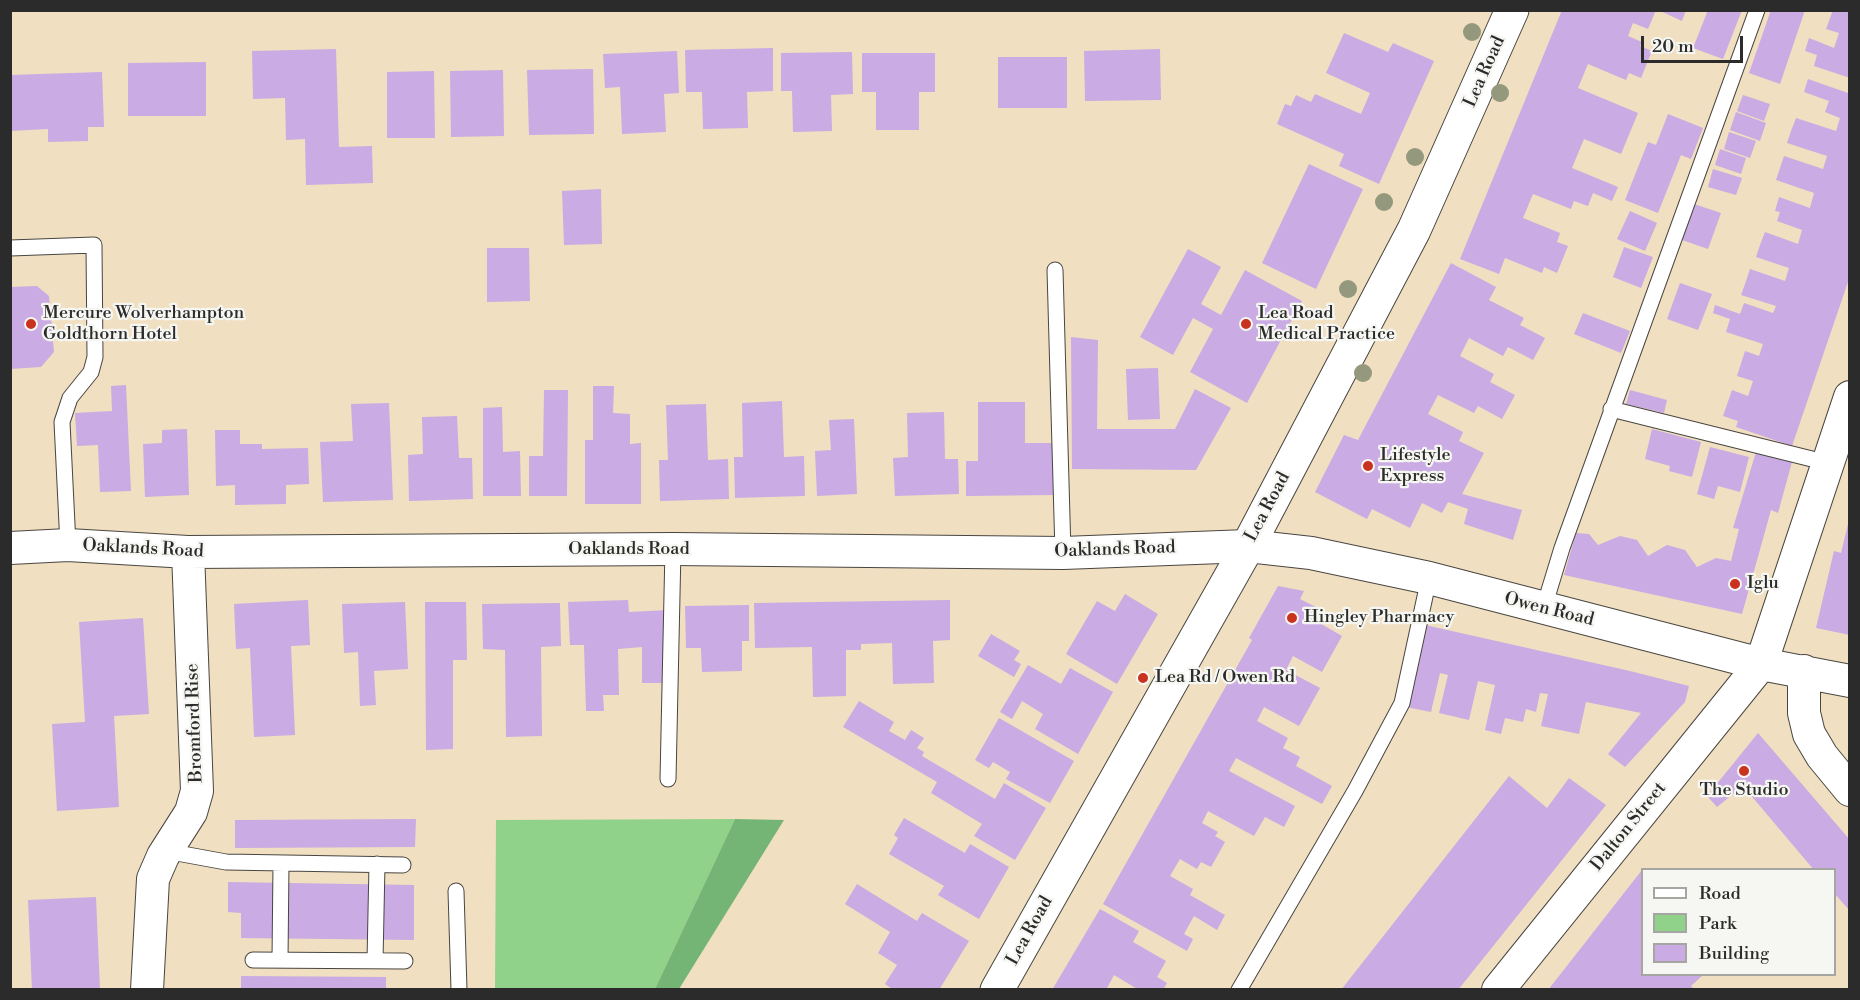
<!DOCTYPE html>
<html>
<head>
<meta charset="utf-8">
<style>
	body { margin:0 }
	#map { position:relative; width:1860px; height:1000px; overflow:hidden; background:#f0dfc0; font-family:"Libre Bodoni",serif }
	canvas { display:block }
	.frame { position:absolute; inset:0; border:12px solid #2b2b2b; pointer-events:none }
	.legend { position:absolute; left:1641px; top:868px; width:195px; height:108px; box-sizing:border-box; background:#f6f6f2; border:2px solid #a5a5a2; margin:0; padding:8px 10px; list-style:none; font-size:18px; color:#2b2b2b }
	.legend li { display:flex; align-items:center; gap:12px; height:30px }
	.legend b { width:30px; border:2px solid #a5a5a2 }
	.scale { position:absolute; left:1641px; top:36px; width:102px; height:27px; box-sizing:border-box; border:3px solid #2b2b2b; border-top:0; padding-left:8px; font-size:18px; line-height:21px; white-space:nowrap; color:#2b2b2b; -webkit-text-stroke:4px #f6f6f2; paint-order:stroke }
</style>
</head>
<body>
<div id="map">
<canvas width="1860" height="1000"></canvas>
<div class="frame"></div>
<ul class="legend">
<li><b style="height:8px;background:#fff"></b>Road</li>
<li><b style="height:16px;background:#90d289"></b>Park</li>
<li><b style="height:16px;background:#caabe3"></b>Building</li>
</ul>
<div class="scale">20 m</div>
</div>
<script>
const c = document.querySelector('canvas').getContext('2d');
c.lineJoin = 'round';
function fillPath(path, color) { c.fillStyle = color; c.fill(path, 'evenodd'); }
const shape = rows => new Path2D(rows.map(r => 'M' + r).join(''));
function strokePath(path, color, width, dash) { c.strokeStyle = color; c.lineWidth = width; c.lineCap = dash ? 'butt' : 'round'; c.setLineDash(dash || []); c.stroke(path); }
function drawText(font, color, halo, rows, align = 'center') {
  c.font = font + ' "Libre Bodoni",serif'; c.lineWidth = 4.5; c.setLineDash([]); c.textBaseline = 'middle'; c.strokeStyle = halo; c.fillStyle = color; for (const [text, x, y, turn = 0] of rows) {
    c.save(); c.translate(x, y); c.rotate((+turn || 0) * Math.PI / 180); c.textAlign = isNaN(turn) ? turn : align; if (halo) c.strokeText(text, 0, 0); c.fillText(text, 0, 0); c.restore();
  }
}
fillPath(shape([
	[735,819,655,989,495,990,496,820]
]), '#90d289');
fillPath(shape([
	[735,819,784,820,679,989,655,989]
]), '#74b475');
fillPath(shape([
	[1562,10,1656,10,1648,29,1633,23,1628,36,1642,42,1640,46,1652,51,1641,78,1629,73,1626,80,1588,64,1578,88,1638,113,1621,154,1584,139,1572,168,1618,187,1612,201,1593,193,1588,206,1574,201,1571,209,1533,194,1523,218,1560,233,1557,242,1568,246,1557,273,1544,267,1542,273,1505,258,1499,274,1460,259],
	[1658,10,1686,10,1682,21],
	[1708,10,1742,10,1723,59,1693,48],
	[1771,10,1805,10,1780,84,1749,73],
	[1833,10,1850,10,1850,78,1814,66,1817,55,1805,51,1809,38,1834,48,1839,33,1826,29],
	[1344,33,1388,52,1393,43,1434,61,1379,184,1339,166,1344,154,1277,124,1285,104,1291,106,1296,95,1311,102,1315,94,1361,114,1370,93,1326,73],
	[773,48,773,91,747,92,748,128,703,129,702,92,686,92,685,50],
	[336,49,339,147,372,146,373,183,306,185,305,139,286,140,285,98,253,99,252,51],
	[1160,49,1161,100,1085,101,1084,51],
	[677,51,679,93,664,94,666,132,622,134,620,87,605,88,603,54],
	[852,52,853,94,831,95,832,131,793,132,792,91,781,91,781,53],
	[862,53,935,53,935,92,919,92,919,130,876,130,876,92,862,92],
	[998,57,1067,57,1067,108,998,108],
	[206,62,206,116,128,116,128,63],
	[593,69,594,134,529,135,527,70],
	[503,70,504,136,451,137,450,71],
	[434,71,435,138,387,138,387,72],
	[102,72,104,127,88,127,88,141,48,142,48,129,10,131,10,75],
	[1808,79,1848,93,1850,88,1850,276,1792,446,1736,427,1738,421,1723,416,1732,390,1748,396,1753,381,1737,376,1745,351,1759,356,1763,344,1726,332,1730,319,1713,313,1715,305,1740,314,1744,303,1773,313,1776,306,1741,295,1745,284,1750,269,1785,281,1789,268,1756,257,1760,245,1765,232,1798,244,1802,230,1777,221,1780,212,1775,211,1779,197,1810,208,1814,193,1776,180,1784,156,1823,169,1827,156,1787,143,1791,131,1796,118,1836,131,1840,118,1825,112,1829,101,1804,92],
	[1743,95,1770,104,1764,121,1737,111],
	[1736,112,1766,123,1760,141,1730,130],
	[1668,114,1703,128,1691,159,1681,155,1658,213,1625,200,1648,142,1656,145],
	[1729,132,1756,141,1750,158,1724,149],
	[1720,149,1746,158,1741,174,1715,165],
	[1309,164,1363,189,1316,289,1262,263],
	[1713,169,1742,178,1736,195,1708,187],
	[601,189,602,244,564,245,562,191],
	[1694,204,1721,213,1708,249,1682,240],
	[1630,211,1657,223,1645,251,1617,239],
	[1624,247,1653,257,1641,288,1613,277],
	[487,248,529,248,530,301,487,302],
	[1188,249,1221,267,1201,304,1221,315,1245,270,1302,301,1247,403,1190,372,1213,329,1193,318,1173,355,1140,337],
	[1451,263,1496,287,1489,300,1524,318,1520,325,1545,338,1533,360,1508,347,1503,356,1469,338,1460,356,1494,374,1490,382,1515,395,1502,419,1478,406,1474,413,1438,395,1428,414,1463,432,1459,441,1484,453,1462,494,1522,510,1513,540,1464,524,1468,509,1448,502,1442,513,1422,503,1410,528,1372,509,1367,519,1315,492,1344,435,1358,440],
	[1680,283,1712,294,1698,330,1667,319],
	[37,286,49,296,54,352,41,367,10,369,10,287],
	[1583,313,1630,331,1621,353,1574,334],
	[1071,337,1098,340,1097,429,1175,429,1195,389,1231,408,1196,470,1072,469],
	[1158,368,1160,419,1128,420,1126,369],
	[126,385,131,491,100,492,98,445,77,446,75,413,112,411,111,386],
	[593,386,614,386,613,413,630,414,630,444,641,443,641,504,585,504,585,440,593,440],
	[544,390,568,390,567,496,529,496,529,456,543,456],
	[1630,390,1667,400,1664,413,1626,404],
	[782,401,784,457,804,456,805,496,735,498,734,457,743,457,742,403],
	[978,402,1025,402,1025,443,1055,443,1056,495,966,496,966,461,978,461],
	[389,403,393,500,323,502,320,442,353,441,351,404],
	[706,404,708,460,728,459,729,499,660,501,659,460,668,460,666,405],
	[502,407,503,452,520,451,521,496,483,496,483,408],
	[944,412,945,459,958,459,959,494,895,496,893,458,908,457,907,413],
	[457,416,459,458,472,458,473,499,409,501,408,455,423,454,422,417],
	[854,419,857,494,817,496,815,451,831,450,829,420],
	[187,429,189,495,145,497,143,444,162,443,162,430],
	[1652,429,1701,442,1692,477,1669,471,1670,466,1645,459],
	[215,430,240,430,240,444,262,444,262,449,308,448,309,484,286,485,286,504,235,505,235,485,216,486],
	[1710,447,1749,457,1740,492,1718,486,1714,499,1697,494],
	[1756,452,1792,462,1778,513,1771,510,1742,614,1564,575,1576,533,1589,534,1598,545,1620,536,1637,540,1648,556,1667,545,1685,550,1697,567,1716,558,1731,561,1739,529,1733,528],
	[1849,520,1850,520,1850,635,1816,628,1834,551,1841,553],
	[1278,586,1304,591,1300,599,1322,610,1316,621,1342,636,1322,672,1293,656,1286,670,1320,688,1299,726,1264,707,1257,721,1288,738,1283,748,1300,757,1296,766,1332,786,1322,804,1236,758,1229,771,1295,806,1284,827,1265,817,1254,836,1208,811,1202,823,1218,832,1215,836,1225,842,1211,867,1201,862,1197,869,1180,859,1170,876,1193,889,1190,895,1225,915,1217,930,1194,916,1184,934,1193,939,1187,951,1103,904,1252,640,1249,638],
	[1125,594,1158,614,1117,684,1066,654,1097,601,1115,611],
	[308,600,310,645,291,646,295,735,254,737,250,648,236,649,234,604],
	[628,600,629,612,668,610,669,683,642,683,642,647,618,649,619,695,603,695,604,711,586,711,584,645,570,645,568,602],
	[950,600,950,640,933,641,934,683,893,684,892,643,861,644,861,650,846,650,846,696,813,697,812,647,755,648,754,603],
	[405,602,408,669,374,671,376,705,360,706,358,652,344,653,342,604],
	[425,602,466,602,467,660,453,660,453,749,426,750],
	[560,603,561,646,541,647,542,736,506,737,505,650,483,649,482,604],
	[749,605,749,641,742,641,742,671,702,672,701,648,686,648,685,606],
	[143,618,149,714,114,716,119,807,57,811,52,724,85,722,79,622],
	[1425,625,1630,671,1689,686,1685,702,1625,767,1608,754,1641,713,1586,702,1579,734,1541,726,1548,694,1540,693,1536,712,1526,709,1523,722,1505,718,1501,734,1485,730,1495,685,1478,681,1469,720,1439,713,1448,675,1440,673,1431,712,1406,707],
	[991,634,1020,651,1014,660,1021,664,1014,677,978,656],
	[1028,665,1061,684,1070,668,1113,692,1078,754,1035,729,1043,714,1022,701,1012,719,1000,712],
	[859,701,894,722,889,731,905,740,911,730,924,738,917,748,924,752,922,756,995,799,1004,783,1046,808,1015,860,974,836,982,824,931,793,937,782,843,727],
	[999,718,1074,761,1050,803,1006,779,1010,772,993,762,989,768,975,760],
	[1758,733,1850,840,1850,911,1834,893,1834,870,1814,870,1743,786,1717,807,1707,796],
	[1509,776,1547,808,1569,778,1606,805,1458,990,1341,990],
	[904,818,965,853,970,844,1009,867,979,919,938,895,944,886,889,854,898,838,894,835],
	[416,819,415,847,235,848,235,820],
	[1642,870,1642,975,1703,975,1691,986,1695,990,1548,990],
	[228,882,414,885,414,940,241,938,241,913,228,912],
	[857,884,917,921,922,913,969,941,939,990,894,990,885,984,897,965,878,953,890,932,845,904],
	[96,897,100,990,32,990,28,900],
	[1100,909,1139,931,1133,942,1166,961,1157,977,1167,983,1163,990,1139,990,1114,975,1106,990,1052,990],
	[241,976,386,977,386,990,241,990]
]), '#caabe3');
const lane = shape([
	[10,248,94,245,95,357,91,372,70,398,62,422,68,545],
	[1055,270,1063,553],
	[1611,409,1828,463],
	[1544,607,1562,548,1757,10],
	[668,779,673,549],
	[166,851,226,862,403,865],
	[456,891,459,990],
	[253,960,405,961],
	[280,960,281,863],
	[375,961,377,864],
	[1239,990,1355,791,1402,703,1429,578]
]);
const street = shape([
	[10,548,68,545,188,552,673,549,1063,553,1248,546,1311,553,1429,578,1761,664,1850,681],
	[1804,671,1804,713,1809,734,1822,756,1850,790],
	[147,990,153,879,163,856,191,812,197,791,188,552],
	[1498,990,1761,664,1850,397]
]);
const secondary = shape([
	[997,990,1248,546,1414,230,1512,10]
]);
strokePath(lane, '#494641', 17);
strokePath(street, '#494641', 34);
strokePath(secondary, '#494641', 35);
strokePath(lane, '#fff', 15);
strokePath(street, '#fff', 32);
strokePath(secondary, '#fff', 33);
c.fillStyle = '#94987d';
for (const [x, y] of [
	[1472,32],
	[1500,93],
	[1415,157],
	[1384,202],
	[1348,289],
	[1363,373]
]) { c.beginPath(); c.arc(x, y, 9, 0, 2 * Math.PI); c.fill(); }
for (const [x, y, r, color] of [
	[31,324,6,"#c8321e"],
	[1246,324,6,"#c8321e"],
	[1368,466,6,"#c8321e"],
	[1735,584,6,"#c8321e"],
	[1292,618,6,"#c8321e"],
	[1143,678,6,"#c8321e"],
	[1744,771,6,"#c8321e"]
]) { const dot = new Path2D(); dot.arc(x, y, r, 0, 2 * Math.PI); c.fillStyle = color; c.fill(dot); strokePath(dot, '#f6f6f2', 2); }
drawText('18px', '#2b2b2b', '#f6f6f2', [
	["Lea Road",1485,72,-66],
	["Lea Road",1268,507,-62],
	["Oaklands Road",143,549,3],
	["Oaklands Road",629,550],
	["Oaklands Road",1115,550,-2],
	["Owen Road",1549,610,14],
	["Bromford Rise",195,723,-92],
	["Dalton Street",1629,827,-51],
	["Lea Road",1030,931,-61]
]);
drawText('18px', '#2b2b2b', '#f6f6f2', [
	["Mercure Wolverhampton",43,314],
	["Goldthorn Hotel",43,335],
	["Lea Road",1258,314],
	["Medical Practice",1258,335],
	["Lifestyle",1380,456],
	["Express",1380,477],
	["Iglu",1747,584],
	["Hingley Pharmacy",1304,618],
	["Lea Rd / Owen Rd",1155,678],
	["The Studio",1744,791,"center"]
], 'left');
</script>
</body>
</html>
